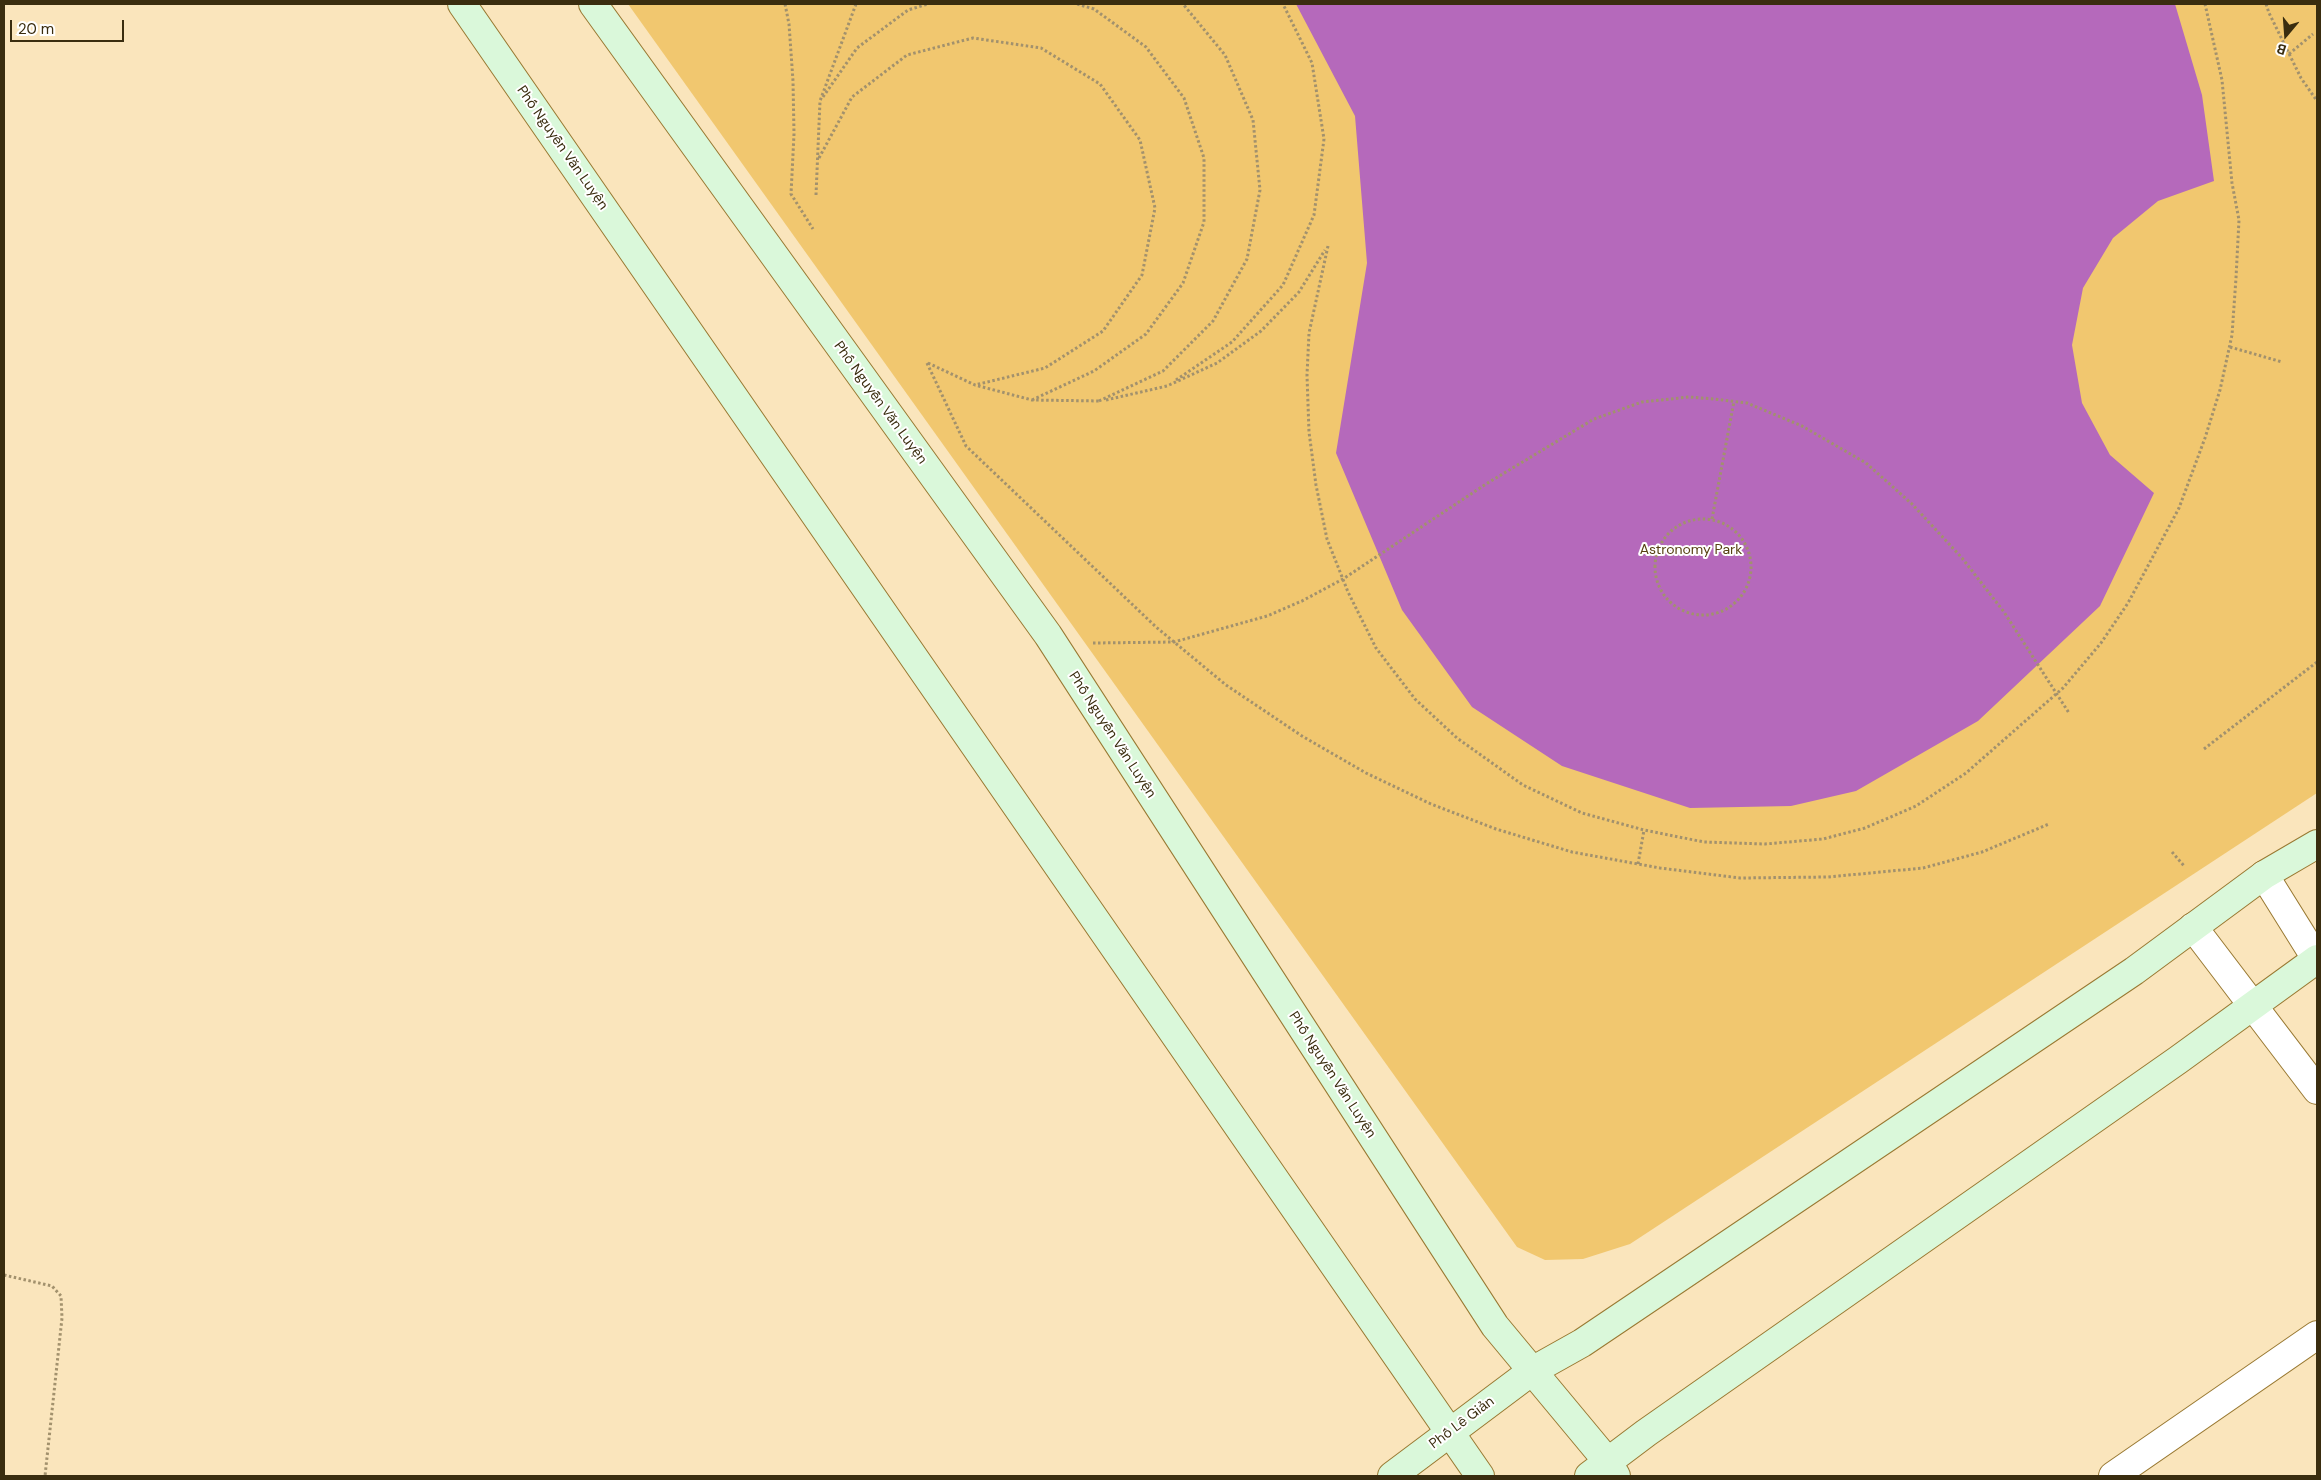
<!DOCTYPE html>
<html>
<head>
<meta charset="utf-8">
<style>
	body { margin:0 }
	#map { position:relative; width:2321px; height:1480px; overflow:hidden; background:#fae5bc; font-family:"DM Sans",sans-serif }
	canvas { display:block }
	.frame { position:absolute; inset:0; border:5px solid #3a2d0f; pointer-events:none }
	.north { position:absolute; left:2261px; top:10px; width:50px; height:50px; -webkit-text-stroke:4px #fff; paint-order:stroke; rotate:198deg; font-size:14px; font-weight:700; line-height:20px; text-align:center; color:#3a2d0f }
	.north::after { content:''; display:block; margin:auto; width:18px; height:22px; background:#3a2d0f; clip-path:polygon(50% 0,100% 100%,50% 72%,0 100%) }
	.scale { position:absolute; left:10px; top:20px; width:114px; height:22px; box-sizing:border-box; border:2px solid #3a2d0f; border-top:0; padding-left:6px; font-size:15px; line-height:18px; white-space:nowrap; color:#3a2d0f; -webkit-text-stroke:4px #fff; paint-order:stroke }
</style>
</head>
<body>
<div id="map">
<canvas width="2321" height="1480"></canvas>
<div class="frame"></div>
<div class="north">B</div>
<div class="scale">20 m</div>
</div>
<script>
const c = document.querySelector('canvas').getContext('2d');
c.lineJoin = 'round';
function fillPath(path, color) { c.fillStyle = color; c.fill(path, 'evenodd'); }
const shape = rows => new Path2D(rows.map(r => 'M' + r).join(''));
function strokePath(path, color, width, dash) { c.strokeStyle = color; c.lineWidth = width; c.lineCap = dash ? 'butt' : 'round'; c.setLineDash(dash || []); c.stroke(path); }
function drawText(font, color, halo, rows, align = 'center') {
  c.font = font + ' "DM Sans",sans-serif'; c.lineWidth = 4; c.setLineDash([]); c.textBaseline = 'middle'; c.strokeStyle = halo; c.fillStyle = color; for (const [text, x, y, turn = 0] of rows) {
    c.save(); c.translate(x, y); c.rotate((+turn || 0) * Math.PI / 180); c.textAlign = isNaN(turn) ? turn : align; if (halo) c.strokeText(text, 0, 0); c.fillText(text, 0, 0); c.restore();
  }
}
fillPath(shape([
	[628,4,2317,4,2317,793,1630,1244,1583,1259,1545,1260,1517,1247]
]), '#f1c76f');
fillPath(shape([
	[1296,4,2175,4,2202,95,2214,181,2158,201,2113,238,2083,288,2072,345,2082,403,2110,455,2154,493,2100,606,1978,721,1856,791,1791,806,1690,808,1562,766,1472,707,1402,610,1336,453,1367,263,1355,116]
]), '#b569bb');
const street = shape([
	[2264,875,2317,960],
	[2193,927,2317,1090],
	[2113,1476,2317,1335]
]);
const secondary = shape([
	[462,4,1480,1476],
	[593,4,1048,635,1495,1326,1608,1462,1616,1476],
	[1392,1476,1532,1371,1582,1343,2134,971,2264,875,2317,844],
	[1589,1476,1646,1433,2178,1060,2317,959]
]);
strokePath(street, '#997932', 30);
strokePath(secondary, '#997932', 30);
strokePath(shape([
	[785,4,789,24,793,81,794,134,791,194,813,229],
	[2266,4,2269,13,2301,78,2317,101],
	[2289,54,2313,34],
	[823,97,857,48,908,10,928,4],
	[819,158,852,97,907,55,973,38,1041,48,1100,84,1140,140,1155,208,1142,275,1103,331,1045,368,975,385],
	[816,195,820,101,856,4],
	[1328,246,1309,333,1307,375,1309,432,1316,485,1327,539,1348,592,1376,648,1415,699,1457,738,1523,785,1582,813,1644,830,1704,842,1765,844,1823,839,1865,828,1916,806,1966,773,2063,688,2101,643,2128,603,2179,508,2205,438,2220,390,2232,335,2236,278,2239,220,2232,183,2222,80,2205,4],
	[2230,347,2282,362],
	[927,363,966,446,1156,627,1226,685,1302,736,1366,773,1431,804,1496,829,1572,852,1660,868,1740,878,1828,877,1923,868,1982,852,2049,824],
	[928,363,975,385,1032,400,1100,401],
	[1176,380,1232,342,1283,285,1314,215,1324,139,1312,63,1283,4],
	[1032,400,1094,371,1146,334,1183,283,1204,222,1204,158,1184,98,1146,47,1094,9,1077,4],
	[1106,400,1167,386,1217,363,1261,331,1299,292,1325,250],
	[1099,401,1163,371,1213,321,1247,259,1260,190,1253,120,1225,55,1183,4],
	'1655 567a48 48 0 1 1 96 0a48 48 0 1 1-96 0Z',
	[1712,519,1734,401],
	[1093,643,1174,642,1267,616,1302,601,1343,579,1486,484,1594,419,1642,402,1689,397,1714,399,1747,403,1802,426,1866,463,1912,504,1962,558,2004,612,2069,713],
	[2204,749,2317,662],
	[2172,852,2185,867],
	[1638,864,1644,830],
	[4,1275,52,1286,61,1296,62,1318,45,1476]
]), '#a2916d', 3, [2.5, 2.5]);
strokePath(street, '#fff', 28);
strokePath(secondary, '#daf8da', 28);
drawText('14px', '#3a2d0f', '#fff', [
	["Phố Nguyễn Văn Luyện",562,148,55],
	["Phố Nguyễn Văn Luyện",880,403,54],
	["Phố Nguyễn Văn Luyện",1112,735,57],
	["Phố Nguyễn Văn Luyện",1332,1075,57],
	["Phố Lê Giản",1462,1423,-37]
]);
drawText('14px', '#574212', '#fff', [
	["Astronomy Park",1691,550]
]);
</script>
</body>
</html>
